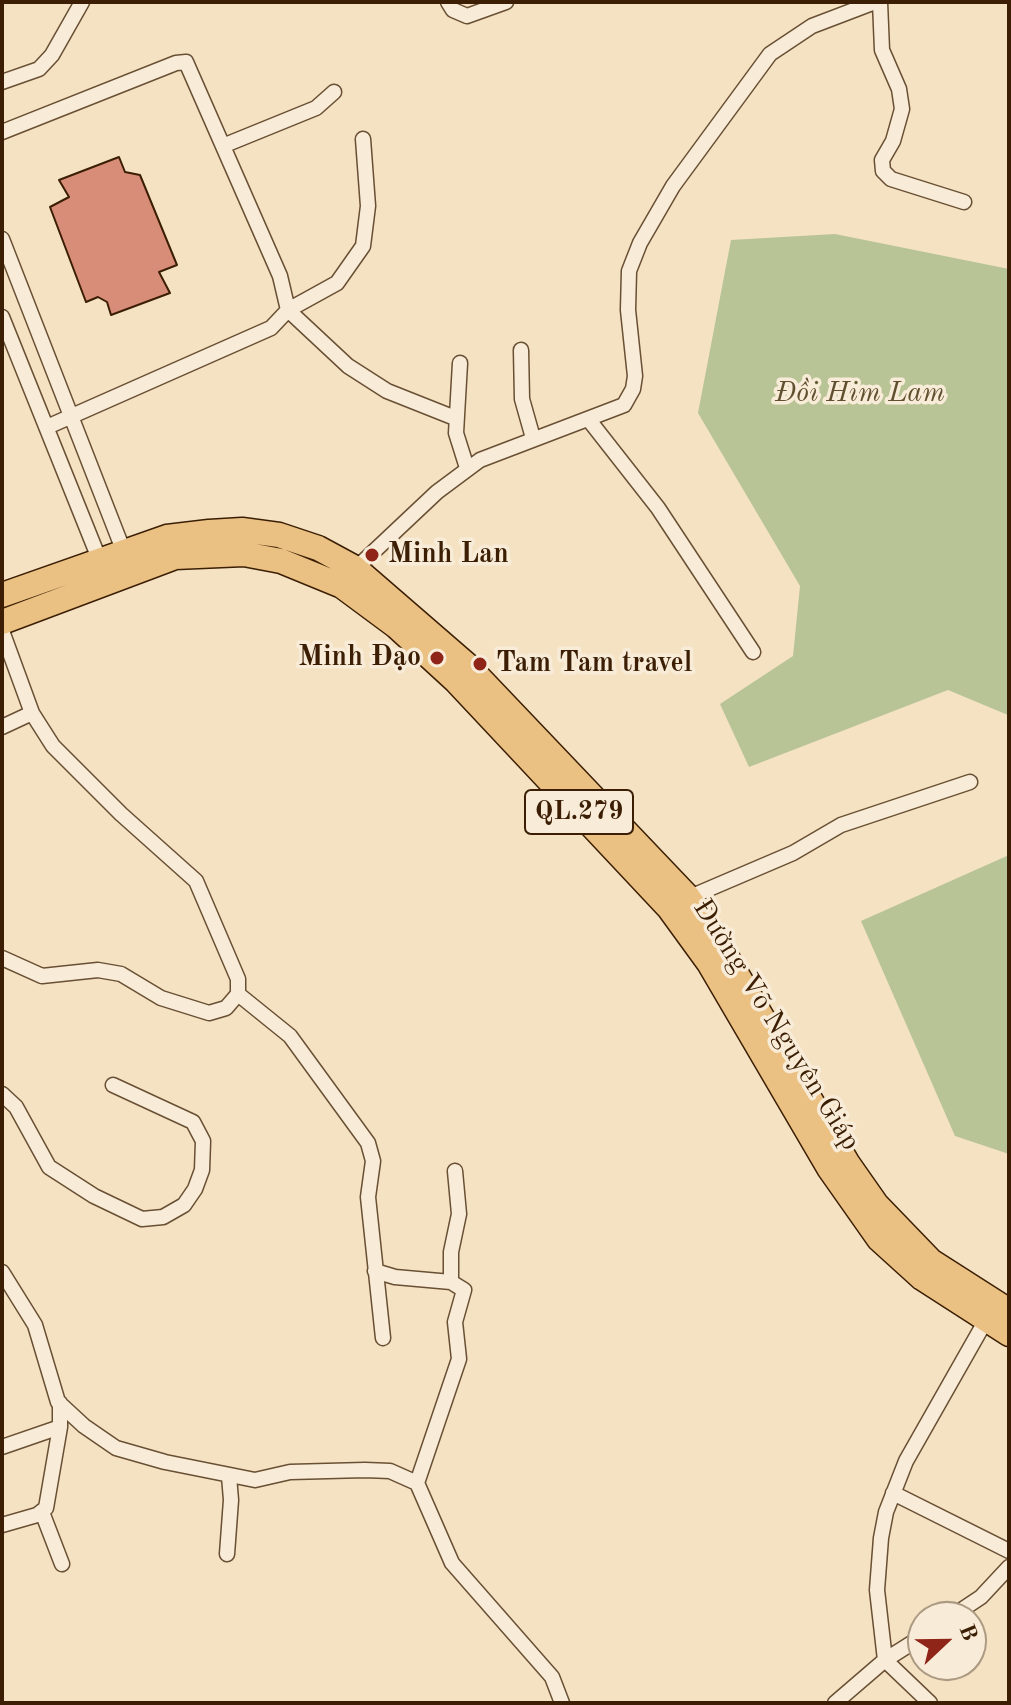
<!DOCTYPE html>
<html>
<head>
<meta charset="utf-8">
<style>
	body { margin:0 }
	#map { position:relative; width:1011px; height:1705px; overflow:hidden; background:#f4e2c3; font-family:"Old Standard TT",serif }
	canvas { display:block }
	.frame { position:absolute; inset:0; border:4px solid #3b1e03; pointer-events:none }
	.north { position:absolute; left:907px; top:1601px; width:80px; height:80px; box-sizing:border-box; background:#f8ecd8; border:2px solid #ac9a83; border-radius:50%; rotate:68deg; font-size:22px; font-weight:700; line-height:32px; text-align:center; color:#3b1e03 }
	.north::after { content:''; display:block; margin:auto; width:28px; height:36px; background:#8f2418; clip-path:polygon(50% 0,100% 100%,50% 72%,0 100%) }
</style>
</head>
<body>
<div id="map">
<canvas width="1011" height="1705"></canvas>
<div class="frame"></div>
<div class="north">B</div>
</div>
<script>
const c = document.querySelector('canvas').getContext('2d');
c.lineJoin = 'round';
function fillPath(path, color) { c.fillStyle = color; c.fill(path, 'evenodd'); }
const shape = rows => new Path2D(rows.map(r => 'M' + r).join(''));
function strokePath(path, color, width, dash) { c.strokeStyle = color; c.lineWidth = width; c.lineCap = dash ? 'butt' : 'round'; c.setLineDash(dash || []); c.stroke(path); }
function drawText(font, color, halo, rows, align = 'center') {
  c.font = font + ' "Old Standard TT",serif'; c.lineWidth = 7; c.setLineDash([]); c.textBaseline = 'middle'; c.strokeStyle = halo; c.fillStyle = color; for (const [text, x, y, turn = 0] of rows) {
    c.save(); c.translate(x, y); c.rotate((+turn || 0) * Math.PI / 180); c.textAlign = isNaN(turn) ? turn : align; if (halo) c.strokeText(text, 0, 0); c.fillText(text, 0, 0); c.restore();
  }
}
fillPath(shape([
	[835,234,1009,269,1009,720,1008,715,948,690,749,767,720,704,793,656,800,586,698,413,731,240],
	[1009,855,1009,1154,955,1136,861,921]
]), '#b8c496');
const building = shape([
	[119,157,125,172,140,175,177,265,159,272,170,293,111,315,107,302,98,297,86,302,50,207,69,197,59,180,119,157]
]);
fillPath(building, '#d88d79');
strokePath(building, '#3b1e03', 2);
const street = shape([
	[448,2,453,10,467,16,506,2],
	[880,2,882,50,899,89,902,109,893,141,882,160,883,171,891,179,964,202],
	[2,82,39,69,52,55,82,2],
	[2,132,176,63,186,62,280,276,288,310,271,328,47,427],
	[363,139,368,206,363,246,337,283,288,310,348,366,387,391,455,418],
	[225,145,316,108,334,92],
	[2,239,124,552],
	[2,317,100,561],
	[521,350,522,399,533,438],
	[460,363,456,433,467,468],
	[589,420,658,508,753,652],
	[351,573,437,492,480,460,624,405,633,389,635,376,628,310,629,271,640,243,673,186,770,54,812,26,875,2],
	[2,631,32,713,53,746,121,814,196,881,238,979,238,994,226,1008,209,1013,161,998,121,974,98,970,42,976,2,958],
	[2,727,32,713],
	[683,900,793,853,841,825,970,782],
	[238,994,290,1036,368,1143,373,1161,368,1197,383,1338],
	[2,1094,16,1107,49,1167,94,1196,142,1219,163,1217,184,1205,195,1189,202,1170,203,1141,193,1122,113,1085],
	[375,1271,395,1277,451,1282],
	[2,1272,35,1325,58,1402,84,1426,116,1448,165,1462,255,1480,290,1472,365,1470,390,1471,417,1483,459,1359,455,1322,464,1290,451,1282,451,1252,459,1214,455,1171],
	[2,1447,60,1427],
	[417,1483,452,1563,552,1677,562,1703],
	[893,1493,1009,1551],
	[42,1512,62,1564],
	[2,1525,37,1515,46,1508,60,1427,60,1403],
	[227,1554,231,1500,229,1476],
	[951,1617,981,1597,1009,1567],
	[835,1703,885,1660,923,1636],
	[930,1703,885,1660,877,1590,881,1538,886,1512,906,1461,990,1313]
]);
const highway = shape([
	[2,595,167,537,209,532,242,530,279,535,318,548,355,568,467,665,688,897,712,932,848,1164,876,1204,931,1261,1009,1311],
	[2,622,175,557,244,554,281,561,342,586,396,626,456,681,669,908,709,963,829,1168,879,1239,922,1278,1009,1334]
]);
strokePath(street, '#694f33', 17);
strokePath(highway, '#3b1e03', 27);
strokePath(street, '#f8ecd8', 14);
strokePath(highway, '#eac182', 24);
for (const [x, y, r, color] of [
	[372,555,8,"#8f2418"],
	[437,658,8,"#8f2418"],
	[480,664,8,"#8f2418"]
]) { const dot = new Path2D(); dot.arc(x, y, r, 0, 2 * Math.PI); c.fillStyle = color; c.fill(dot); strokePath(dot, '#f8ecd8', 3); }
for (const [x, y, w] of [
	[579,812,108]
]) { const box = new Path2D(); box.roundRect(x - w / 2, y - 22, w, 44, 6); c.fillStyle = '#f8ecd8'; c.fill(box); strokePath(box, '#3b1e03', 2); }
drawText('bold 26px', '#3b1e03', null, [
	["QL.279",579,812]
]);
drawText('italic 28px', '#60502f', '#f8ecd8', [
	["Đồi Him Lam",860,394]
]);
drawText('bold 28px', '#3b1e03', '#f8ecd8', [
	["Minh Lan",388,555],
	["Minh Đạo",421,658,"right"],
	["Tam Tam travel",496,664]
], 'left');
drawText('28px', '#3b1e03', '#f8ecd8', [
	["Đường Võ Nguyên Giáp",776,1025,58]
]);
</script>
</body>
</html>
